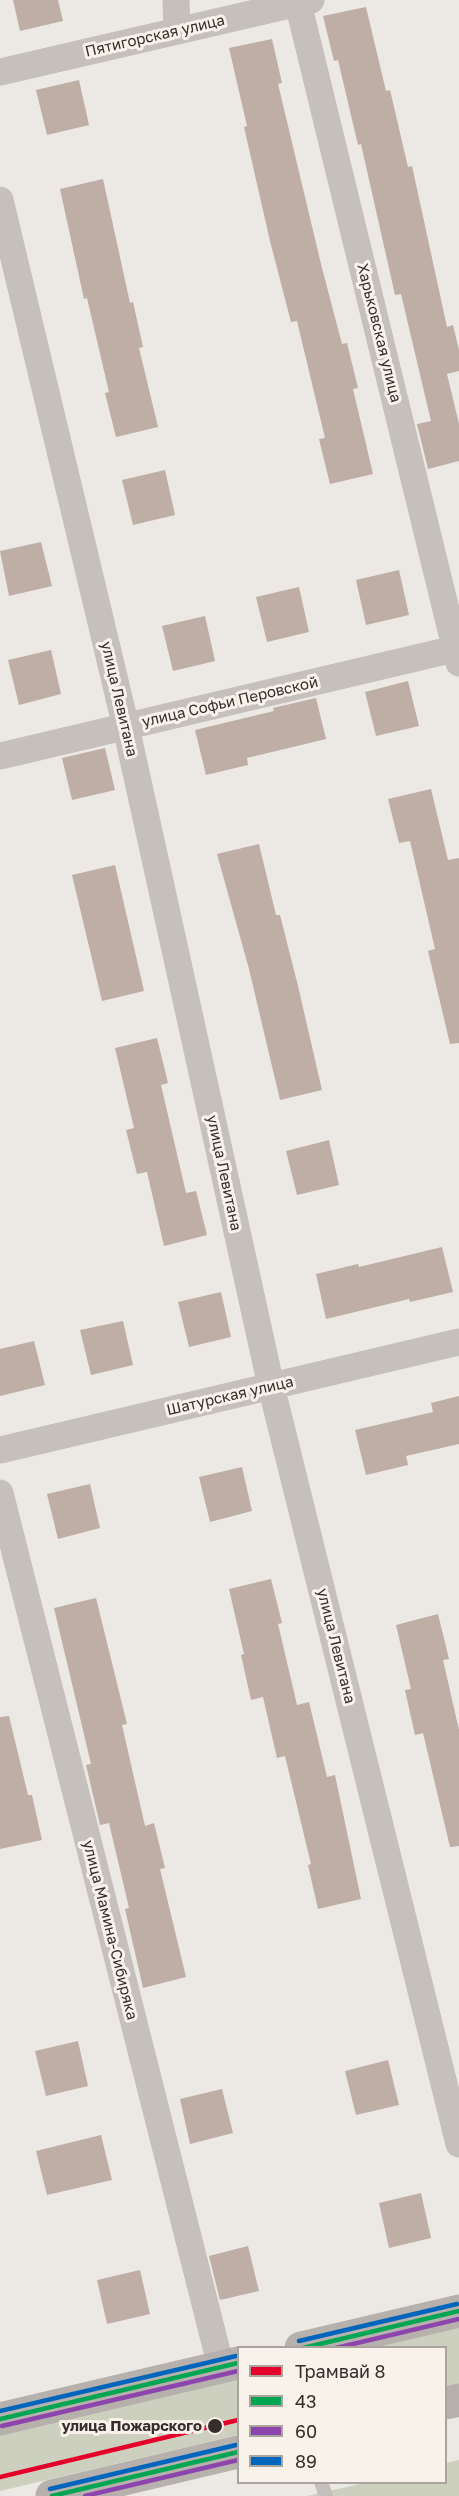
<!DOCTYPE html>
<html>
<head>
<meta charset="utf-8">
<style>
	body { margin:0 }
	#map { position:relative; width:459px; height:2496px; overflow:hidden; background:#ece8e3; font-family:"Golos Text",sans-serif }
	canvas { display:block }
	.legend { position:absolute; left:237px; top:2346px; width:210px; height:138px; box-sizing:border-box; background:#f8f2eb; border:2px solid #aaa49e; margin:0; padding:8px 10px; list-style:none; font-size:18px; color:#362e2a }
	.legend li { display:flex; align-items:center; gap:12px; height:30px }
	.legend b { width:30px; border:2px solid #aaa49e }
</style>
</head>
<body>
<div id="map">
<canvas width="459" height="2496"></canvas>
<ul class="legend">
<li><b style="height:8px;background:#e4002b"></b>Трамвай 8</li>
<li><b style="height:8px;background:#00a651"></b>43</li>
<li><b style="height:8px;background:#8e44ad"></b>60</li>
<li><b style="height:8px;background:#0065bd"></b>89</li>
</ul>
</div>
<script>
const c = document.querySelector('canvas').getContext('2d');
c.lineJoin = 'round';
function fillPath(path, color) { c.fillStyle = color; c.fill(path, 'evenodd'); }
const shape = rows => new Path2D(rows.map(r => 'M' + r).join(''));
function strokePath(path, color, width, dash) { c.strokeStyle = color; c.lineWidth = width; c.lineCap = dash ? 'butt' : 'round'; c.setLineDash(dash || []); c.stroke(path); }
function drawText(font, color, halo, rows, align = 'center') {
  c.font = font + ' "Golos Text",sans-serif'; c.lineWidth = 6; c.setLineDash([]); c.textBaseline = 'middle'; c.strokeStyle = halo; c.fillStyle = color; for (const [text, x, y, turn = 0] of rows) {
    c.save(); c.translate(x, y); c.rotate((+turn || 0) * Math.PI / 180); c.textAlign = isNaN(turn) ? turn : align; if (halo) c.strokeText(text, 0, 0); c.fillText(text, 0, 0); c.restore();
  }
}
fillPath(shape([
	[459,2322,459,2384,446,2387,446,2348,352,2348],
	[238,2374,238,2435,0,2491,0,2430],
	[459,2460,459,2496,307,2496,364,2483,446,2482,446,2463]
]), '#cdd0be');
fillPath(shape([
	[13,0,58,0,63,21,20,31],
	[366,7,386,91,390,90,408,167,412,166,447,327,453,325,459,350,459,371,447,374,459,424,459,461,428,469,417,424,431,421,401,294,395,295,361,144,358,145,338,60,334,61,323,16],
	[272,39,282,83,278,84,322,268,342,344,347,343,358,388,353,389,373,474,330,484,319,439,325,438,297,321,291,322,270,241,244,127,247,126,229,48],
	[79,80,89,125,47,135,36,90],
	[103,179,130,303,133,302,143,347,139,348,158,427,116,437,105,393,109,392,87,298,84,299,60,189],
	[165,470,175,515,133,525,122,480],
	[41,542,52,586,9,596,0,551],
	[399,570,409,615,366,625,356,580],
	[299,587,309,632,267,642,256,597],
	[205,616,215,661,173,671,162,626],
	[51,650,61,694,19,705,8,660],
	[408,681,419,726,376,736,365,692],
	[316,698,326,739,247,758,248,765,206,775,195,730,274,711,273,708],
	[105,748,115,790,72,800,62,758],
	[431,789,448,860,459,858,459,1043,450,1044,428,951,435,949,410,841,399,843,388,799],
	[259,844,276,915,280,915,298,986,322,1090,280,1100,249,969,217,854],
	[115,865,144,991,102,1001,72,875],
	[157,1038,168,1083,161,1085,186,1193,196,1191,207,1235,164,1246,147,1172,137,1174,126,1130,134,1128,115,1048],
	[329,1140,339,1185,297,1195,286,1151],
	[442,1247,453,1292,410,1302,409,1299,326,1319,316,1274,358,1264,359,1267],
	[221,1292,231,1337,189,1347,178,1302],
	[123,1321,133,1365,91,1375,80,1330],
	[34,1341,45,1385,0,1396,0,1349],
	[459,1396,459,1444,406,1456,408,1465,366,1475,355,1430,433,1412,431,1403],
	[242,1467,252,1511,210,1522,199,1477],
	[90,1484,100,1528,58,1539,47,1494],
	[271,1579,282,1623,278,1624,297,1705,309,1702,327,1777,335,1775,361,1899,318,1909,308,1865,311,1864,285,1756,277,1758,263,1697,251,1700,241,1655,244,1654,229,1589],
	[96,1598,127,1724,122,1725,145,1826,154,1823,165,1868,160,1869,186,1977,143,1988,125,1909,129,1908,109,1823,100,1825,86,1765,91,1764,54,1608],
	[438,1614,449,1659,443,1660,459,1730,459,1846,450,1847,423,1733,415,1735,405,1690,411,1689,396,1625],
	[9,1716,28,1795,32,1795,42,1840,0,1849,0,1717],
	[78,2041,88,2086,46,2096,35,2051],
	[388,2060,399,2105,356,2115,345,2071],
	[222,2089,233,2133,190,2144,180,2099],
	[101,2135,112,2180,47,2195,36,2151],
	[421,2193,431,2238,389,2248,379,2203],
	[248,2246,259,2291,220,2300,209,2256],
	[140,2270,150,2314,107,2324,97,2280]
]), '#beaea6');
strokePath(shape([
	[321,2482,326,2496]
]), '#c5c0bc', 14);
strokePath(shape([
	[176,0,177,31],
	[298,3,459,663],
	[0,72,311,0],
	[0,200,126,727,271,1386,459,2144],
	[0,756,459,648],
	[0,1450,459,1342],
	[0,1493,221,2367]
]), '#c5c0bc', 27);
strokePath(shape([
	[301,2348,459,2311],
	[446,2403,459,2400],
	[0,2419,238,2363],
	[52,2496,238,2452]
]), '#b6b1ad', 33);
strokePath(shape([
	[303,2348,459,2311],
	[0,2419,238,2363],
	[52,2496,238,2452]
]), '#00a651', 4.5);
strokePath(shape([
	[336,2348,459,2319],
	[2,2426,238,2371],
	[85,2496,238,2460]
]), '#8e44ad', 4.5);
strokePath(shape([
	[299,2341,457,2304],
	[0,2411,236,2356],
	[50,2489,236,2445]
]), '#0065bd', 4.5);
strokePath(shape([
	[0,2477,238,2420]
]), '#e4002b', 4.5);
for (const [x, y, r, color] of [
	[215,2426,8,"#362e2a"]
]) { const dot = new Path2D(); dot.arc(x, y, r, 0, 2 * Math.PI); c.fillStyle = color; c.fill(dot); strokePath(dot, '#f8f2eb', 2); }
drawText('15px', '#362e2a', '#f8f2eb', [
	["Пятигорская улица",155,36,-13],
	["Харьковская улица",379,333,76],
	["улица Левитана",119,699,77],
	["улица Софьи Перовской",230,702,-13],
	["улица Левитана",224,1173,78],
	["Шатурская улица",230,1396,-13],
	["улица Левитана",336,1646,76],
	["улица Мамина-Сибиряка",110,1930,76]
]);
drawText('bold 15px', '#362e2a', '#f8f2eb', [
	["улица Пожарского",202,2426]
], 'right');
</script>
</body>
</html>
